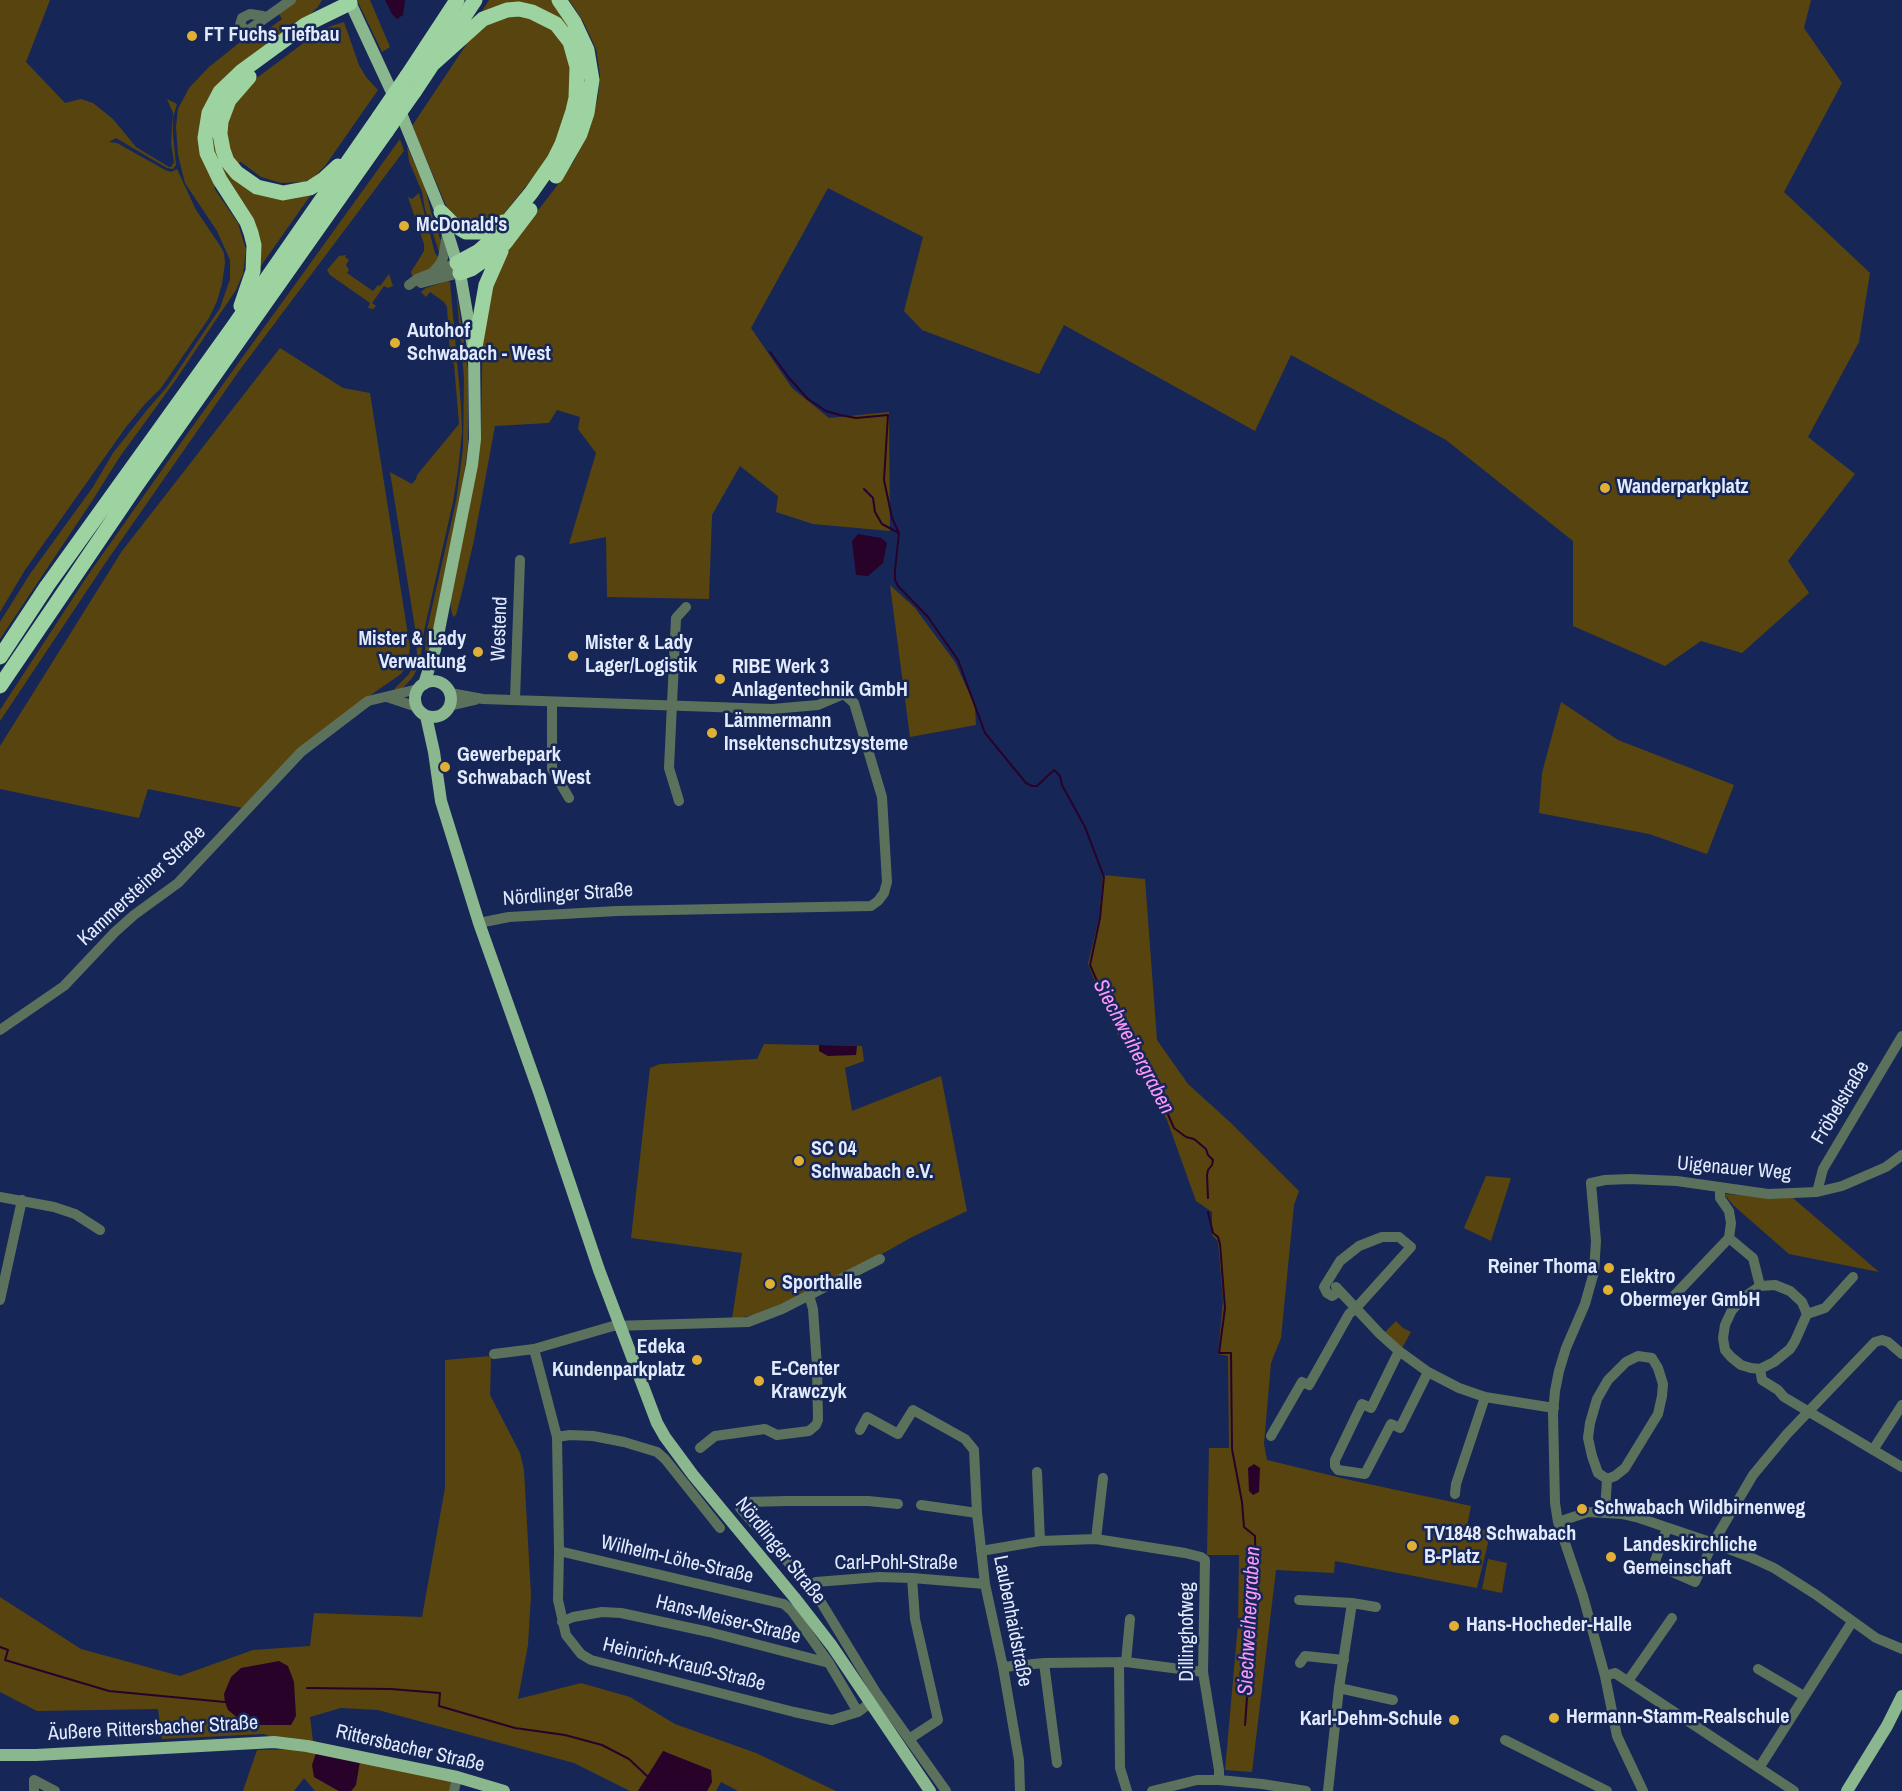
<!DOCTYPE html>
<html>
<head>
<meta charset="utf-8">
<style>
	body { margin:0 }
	canvas { display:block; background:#162656 }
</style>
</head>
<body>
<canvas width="1902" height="1791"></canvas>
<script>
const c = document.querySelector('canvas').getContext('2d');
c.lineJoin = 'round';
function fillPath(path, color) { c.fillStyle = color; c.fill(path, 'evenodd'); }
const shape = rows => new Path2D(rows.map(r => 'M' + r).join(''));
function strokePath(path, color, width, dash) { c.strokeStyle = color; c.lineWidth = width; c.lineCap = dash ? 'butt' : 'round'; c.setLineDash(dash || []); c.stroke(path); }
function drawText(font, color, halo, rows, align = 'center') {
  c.font = font + ' "Archivo Narrow",sans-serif'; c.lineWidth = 5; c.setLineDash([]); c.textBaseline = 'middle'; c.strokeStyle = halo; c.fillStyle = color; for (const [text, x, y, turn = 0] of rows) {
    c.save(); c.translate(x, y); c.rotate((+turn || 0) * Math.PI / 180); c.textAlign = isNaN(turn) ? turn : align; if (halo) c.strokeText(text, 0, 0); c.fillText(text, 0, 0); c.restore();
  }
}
fillPath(shape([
	[0,0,50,0,26,62,65,103,81,99,93,103,113,119,136,147,169,167,171,167,174,162,171,143,173,113,167,99,177,104,173,117,173,134,176,165,173,169,167,168,116,138,109,142,117,143,165,170,171,172,177,169,196,210,219,244,224,253,225,263,222,284,217,301,209,318,161,388,145,404,126,427,25,570,0,612],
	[294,0,322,0,318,7,301,23,230,72,218,84,203,116,217,186,214,188,238,223,246,250,243,274,236,290,175,381,119,458,94,498,0,639,0,622,30,574,93,487,113,453,147,410,167,387,220,308,230,279,230,260,217,231,185,183,178,155,176,127,178,109,189,88,209,67,244,39,248,44,282,19,279,14],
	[357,0,370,0,390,47,382,52],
	[489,0,556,0,590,71,563,161,526,212,506,233,581,97,553,15,479,16],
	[569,0,1811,0,1804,28,1842,83,1784,192,1870,273,1859,342,1808,437,1855,474,1788,561,1809,593,1742,653,1701,641,1665,666,1573,626,1573,541,1446,440,1291,355,1255,431,1064,325,1039,374,922,330,904,311,923,237,828,188,751,328,792,388,829,418,889,412,890,531,813,524,776,512,778,496,740,466,712,515,709,599,607,597,606,537,569,544,596,453,578,429,580,417,557,410,549,423,495,426,474,540,462,592,456,615,453,617,451,609,450,595,477,465,481,425,483,324,493,280,506,252,556,187,574,161,589,130,598,97,600,75,596,49,583,21],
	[517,13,553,25,569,47,574,88,554,151,499,220,491,225,466,227,448,210,412,126,472,36,485,24],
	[344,22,359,65,366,77,378,90,325,166,313,178,303,182,281,183,261,177,241,162,237,164,229,147,227,126,230,110,250,83,313,36,331,26],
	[317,25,247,75,217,127,246,184,315,189,258,270,214,156,211,135,238,80],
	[400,139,404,151,400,156,239,371,104,565,0,721,0,710,88,575,190,430],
	[407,146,425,187,431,212,442,244,440,255,425,209,422,192,409,161],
	[419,193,435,253,440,259,431,269,412,276,411,272,424,251,424,244,408,197,412,199],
	[346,255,345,257,349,260,346,265,349,270,347,273,373,291,378,285,380,286,389,274,393,286,388,288,384,286,372,303,376,306,373,309,368,308,370,303,330,275,327,270,339,256],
	[447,281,450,282,461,405,462,431,458,471,453,502,424,631,420,663,413,677,400,691,395,690,395,688,409,674,417,656,416,634,390,472,412,484,416,479,417,475,459,424,454,364,445,356,450,355,447,307,444,302,430,292,426,297,421,292,426,288],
	[456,289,468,369,468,443,464,475,428,655,425,659,426,634,456,501,463,449,464,378],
	[280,348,343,388,370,393,410,648,407,665,401,674,339,717,243,808,148,789,139,818,0,789,0,746,122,551],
	[890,585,915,608,955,662,975,706,976,725,910,737],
	[1561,702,1618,740,1734,785,1707,854,1649,834,1539,813,1542,773],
	[1103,875,1145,879,1157,1040,1188,1084,1231,1123,1299,1191,1294,1205,1281,1338,1271,1363,1264,1444,1267,1460,1350,1480,1471,1506,1467,1526,1491,1531,1477,1588,1335,1561,1334,1573,1276,1570,1252,1772,1225,1770,1238,1624,1239,1555,1207,1555,1209,1448,1229,1448,1228,1356,1218,1354,1223,1301,1218,1241,1212,1235,1212,1212,1196,1201,1167,1120,1112,1024,1088,964,1099,918],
	[764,1044,862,1046,864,1061,845,1068,852,1111,941,1076,967,1211,912,1237,852,1271,771,1312,732,1319,742,1253,631,1238,650,1068,660,1064,757,1059],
	[1486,1176,1511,1178,1491,1241,1464,1228],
	[1724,1194,1793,1198,1879,1272,1789,1254,1733,1205],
	[1396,1321,1403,1328,1411,1332,1402,1348,1385,1332],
	[491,1356,490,1395,520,1453,524,1470,531,1595,528,1645,518,1699,581,1683,630,1697,675,1724,756,1753,836,1791,738,1791,721,1782,716,1791,707,1791,712,1782,664,1751,638,1791,630,1791,574,1763,378,1710,341,1708,310,1717,313,1741,453,1773,449,1791,351,1791,356,1785,314,1777,339,1791,315,1791,304,1778,294,1791,243,1791,257,1750,302,1749,264,1734,162,1739,158,1709,37,1711,0,1692,0,1597,81,1649,180,1676,253,1650,310,1646,314,1613,422,1617,445,1488,445,1360],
	[1488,1559,1507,1563,1502,1593,1482,1589]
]), '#58440f');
fillPath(shape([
	[385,0,405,0,403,15,397,19,392,14],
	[858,534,881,538,887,543,883,563,868,576,856,575,852,541],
	[819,1045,857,1046,856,1055,828,1056,819,1051],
	[1254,1464,1260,1468,1259,1492,1253,1495,1249,1491,1248,1468],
	[279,1661,288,1666,294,1682,296,1716,291,1725,250,1725,239,1719,228,1710,225,1702,224,1694,231,1677,241,1668],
	[663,1751,711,1770,712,1782,707,1791,638,1791],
	[316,1753,360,1761,356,1785,351,1791,339,1791,314,1777,312,1765]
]), '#29022a');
strokePath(shape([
	[770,352,789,378,808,399,826,411,840,415,856,418,888,415,884,480,892,518,898,531],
	[864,489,873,498,875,512,882,524,899,533,895,570,895,580,898,586,928,617,958,660,985,733,1026,783,1032,786,1037,786,1054,770,1060,776,1062,785,1085,827,1104,877,1100,918,1090,965,1117,1027,1158,1092,1174,1128,1186,1137,1194,1139,1206,1149,1208,1155,1213,1160,1212,1165,1208,1170,1207,1175,1208,1198],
	[1208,1212,1213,1233,1218,1237,1220,1244,1225,1308,1219,1353,1231,1353,1232,1449,1242,1502,1244,1527,1255,1536,1256,1574,1245,1725],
	[0,1647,8,1650,5,1660,109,1691,225,1702],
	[307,1688,391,1689,440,1693,439,1706,515,1728,565,1735,602,1745,629,1759,647,1776]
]), '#29022a', 2);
strokePath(shape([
	[265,18,263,16,250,14,242,18,240,25,247,31,291,0],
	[433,272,440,264,443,258,447,234],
	[421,283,460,273],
	[409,285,417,279,457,263],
	[450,693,483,699,772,709,818,705,844,694,854,703,882,797,887,882,884,893,878,901,871,906,617,911,509,917,479,923],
	[387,697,417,707],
	[515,699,520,560],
	[552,702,552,769,569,798],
	[449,706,475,700],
	[679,801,669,768,676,618,686,607],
	[0,1030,64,986,115,932,134,915,178,883,301,752,368,701,418,689],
	[1817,1192,1823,1169,1902,1036],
	[0,1197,54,1207,75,1214,100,1230],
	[1729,1238,1753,1258,1760,1286,1775,1285,1790,1291,1802,1302,1807,1314,1795,1341,1790,1349,1774,1362,1760,1369,1751,1368,1741,1365,1731,1357,1725,1350,1723,1338,1725,1325,1732,1310,1744,1297,1760,1286],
	[1336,1287,1380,1334,1399,1351,1428,1372,1459,1388,1485,1397,1554,1408],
	[1671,1299,1729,1238,1731,1223,1729,1211,1720,1198,1720,1187],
	[0,1300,22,1200],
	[1807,1314,1825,1308,1853,1277],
	[534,1349,557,1437,559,1551,558,1600,566,1635,581,1654,591,1660,794,1712,832,1720,858,1712,870,1703],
	[1399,1351,1371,1408,1362,1404,1335,1460,1335,1466,1338,1470,1365,1474,1391,1424,1400,1428,1428,1372],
	[494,1354,534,1349,613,1326,748,1322,782,1309,880,1259],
	[1760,1369,1762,1380,1778,1390,1784,1397,1902,1467],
	[860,1430,867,1417,898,1434,913,1410,965,1439,974,1450,977,1513,985,1584,1003,1667,1019,1760,1020,1791],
	[1271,1436,1302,1382,1309,1385,1349,1314,1357,1307,1411,1247,1399,1237,1382,1237,1359,1246,1340,1261,1324,1287,1327,1293,1332,1296,1340,1291],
	[557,1437,570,1435,593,1436,624,1442,657,1452,665,1459,720,1528],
	[700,1448,715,1436,765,1429,777,1435,809,1431,816,1425,818,1420,817,1366,813,1309,809,1295],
	[1873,1450,1902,1405],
	[1037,1472,1040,1541],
	[1455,1494,1456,1484,1485,1397],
	[898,1504,868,1501,788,1501,746,1502,740,1508,816,1594,877,1694,946,1791],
	[921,1505,977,1513],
	[1605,1512,1607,1479,1598,1473,1592,1456,1588,1438,1590,1423,1597,1399,1608,1380,1626,1362,1638,1356,1652,1358,1658,1368,1663,1384,1662,1396,1658,1414,1625,1468,1615,1476,1607,1479],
	[1558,1522,1588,1512,1622,1514,1639,1518,1713,1543,1750,1557,1774,1568,1815,1594,1876,1638,1902,1649],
	[1667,1528,1655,1561,1656,1565,1695,1582,1713,1543,1753,1475,1787,1434,1875,1342,1882,1340,1888,1342,1902,1354],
	[1096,1539,1103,1478],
	[559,1551,784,1604,792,1611,829,1663,858,1712],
	[981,1551,1040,1541,1096,1539,1185,1553,1201,1557,1205,1560,1203,1672,1219,1770,1219,1780],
	[808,1586,816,1582,879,1577,912,1578,985,1584],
	[1299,1600,1352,1603,1376,1607],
	[562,1622,573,1617,602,1612,621,1613,709,1632,829,1663],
	[1119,1662,1120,1768,1127,1791],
	[1126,1662,1130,1619],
	[1044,1663,1057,1763],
	[1300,1663,1305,1656,1344,1660],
	[1003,1667,1044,1663,1126,1662,1203,1672],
	[1758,1669,1804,1696],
	[1605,1676,1615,1673,1794,1791],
	[1628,1681,1672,1618],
	[1339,1688,1393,1700],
	[909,1739,938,1720,915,1619,912,1578],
	[1505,1740,1607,1791],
	[1759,1768,1852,1622],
	[34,1791,34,1780,55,1791],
	[454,1791,457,1777],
	[1152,1791,1197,1780,1219,1780,1262,1784,1306,1791],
	[1328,1791,1339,1688,1352,1603],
	[1643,1791,1617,1736,1605,1676,1583,1596,1558,1522,1555,1503,1553,1414,1555,1391,1559,1371,1566,1348,1585,1304,1594,1272,1596,1241,1591,1183,1605,1180,1630,1179,1677,1181,1768,1194,1817,1192,1842,1186,1886,1167,1902,1155]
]), '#5b715c', 10);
strokePath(shape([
	[349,0,396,101,441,212,460,273,474,353,475,439,472,465,435,650,424,684],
	'415 699a18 18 0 1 1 36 0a18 18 0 1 1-36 0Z',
	[426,716,434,752,441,801,479,923,539,1092,599,1270,657,1423,665,1437,693,1475,794,1597,832,1646,930,1791],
	[0,1755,36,1755,274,1742,307,1746,457,1777,504,1791],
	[1847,1791,1887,1726,1902,1696]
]), '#8ab78e', 12);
strokePath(shape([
	[434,63,483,19,507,10,519,9,532,12,556,24,570,42,577,67,576,98,573,111,562,144,554,160,531,193,494,238,479,251,457,263],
	[407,76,457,0],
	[249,77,229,100,221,121,220,134,223,150,227,161,237,173,257,187,283,193,310,188,324,179,338,166],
	[414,92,475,0],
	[556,176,580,134,587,113,592,80,587,50,574,22,559,0],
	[441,212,453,224,466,232,485,232,503,222],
	[460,273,471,269,491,255,505,243,530,210],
	[241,306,253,271,254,245,251,233,247,222,220,180,207,153,205,138,209,113,220,92,242,71,305,25,350,3],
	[474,353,486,285,501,251],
	[0,657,47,586,233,327,379,117],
	[0,686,136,486,386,132]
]), '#9cd3a1', 15);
strokePath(shape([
	[379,117,407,76],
	[386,132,414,92]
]), '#9cd3a1', 15);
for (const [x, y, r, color] of [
	[192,36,6,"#dfb034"],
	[404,226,6,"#dfb034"],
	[395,343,6,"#dfb034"],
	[1605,488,6,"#dfb034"],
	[478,652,6,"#dfb034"],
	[573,656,6,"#dfb034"],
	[720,679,6,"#dfb034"],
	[712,733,6,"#dfb034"],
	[445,767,6,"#dfb034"],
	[799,1161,6,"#dfb034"],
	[1609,1268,6,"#dfb034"],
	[770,1284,6,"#dfb034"],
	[1608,1290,6,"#dfb034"],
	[697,1360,6,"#dfb034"],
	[759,1381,6,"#dfb034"],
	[1582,1509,6,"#dfb034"],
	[1412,1546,6,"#dfb034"],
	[1611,1557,6,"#dfb034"],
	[1454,1626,6,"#dfb034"],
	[1554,1718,6,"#dfb034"],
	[1454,1720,6,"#dfb034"]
]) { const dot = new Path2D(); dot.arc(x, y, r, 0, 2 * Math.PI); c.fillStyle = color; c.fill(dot); strokePath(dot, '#162656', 2); }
drawText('bold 20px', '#e2eafd', '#162656', [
	["FT Fuchs Tiefbau",204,36],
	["McDonald's",416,226],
	["Autohof",407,332],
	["Schwabach - West",407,355],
	["Wanderparkplatz",1617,488],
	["Mister & Lady",466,640,"right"],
	["Verwaltung",466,663,"right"],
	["Mister & Lady",585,644],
	["Lager/Logistik",585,667],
	["RIBE Werk 3",732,668],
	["Anlagentechnik GmbH",732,691],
	["Lämmermann",724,722],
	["Insektenschutzsysteme",724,745],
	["Gewerbepark",457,756],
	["Schwabach West",457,779],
	["SC 04",811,1150],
	["Schwabach e.V.",811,1173],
	["Reiner Thoma",1597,1268,"right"],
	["Elektro",1620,1278],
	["Obermeyer GmbH",1620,1301],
	["Sporthalle",782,1284],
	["Edeka",685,1348,"right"],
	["Kundenparkplatz",685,1371,"right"],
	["E-Center",771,1370],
	["Krawczyk",771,1393],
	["Schwabach Wildbirnenweg",1594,1509],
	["TV1848 Schwabach",1424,1535],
	["B-Platz",1424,1558],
	["Landeskirchliche",1623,1546],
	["Gemeinschaft",1623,1569],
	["Hans-Hocheder-Halle",1466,1626],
	["Hermann-Stamm-Realschule",1566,1718],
	["Karl-Dehm-Schule",1442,1720,"right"]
], 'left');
drawText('20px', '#e2eafd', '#162656', [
	["Westend",500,629,-88],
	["Kammersteiner Straße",142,886,-43],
	["Nördlinger Straße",568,895,-4],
	["Fröbelstraße",1841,1103,-59],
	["Uigenauer Weg",1734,1169,5],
	["Nördlinger Straße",780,1551,51],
	["Wilhelm-Löhe-Straße",677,1560,13],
	["Carl-Pohl-Straße",896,1564],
	["Hans-Meiser-Straße",728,1620,14],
	["Laubenhaidstraße",1012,1621,79],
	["Dillinghofweg",1188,1632,-90],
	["Heinrich-Krauß-Straße",684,1665,14],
	["Äußere Rittersbacher Straße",153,1729,-3],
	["Rittersbacher Straße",410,1749,13]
]);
drawText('italic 21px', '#fc97fc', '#162656', [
	["Siechweihergraben",1133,1047,62],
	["Siechweihergraben",1250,1621,-87]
]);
</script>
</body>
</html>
